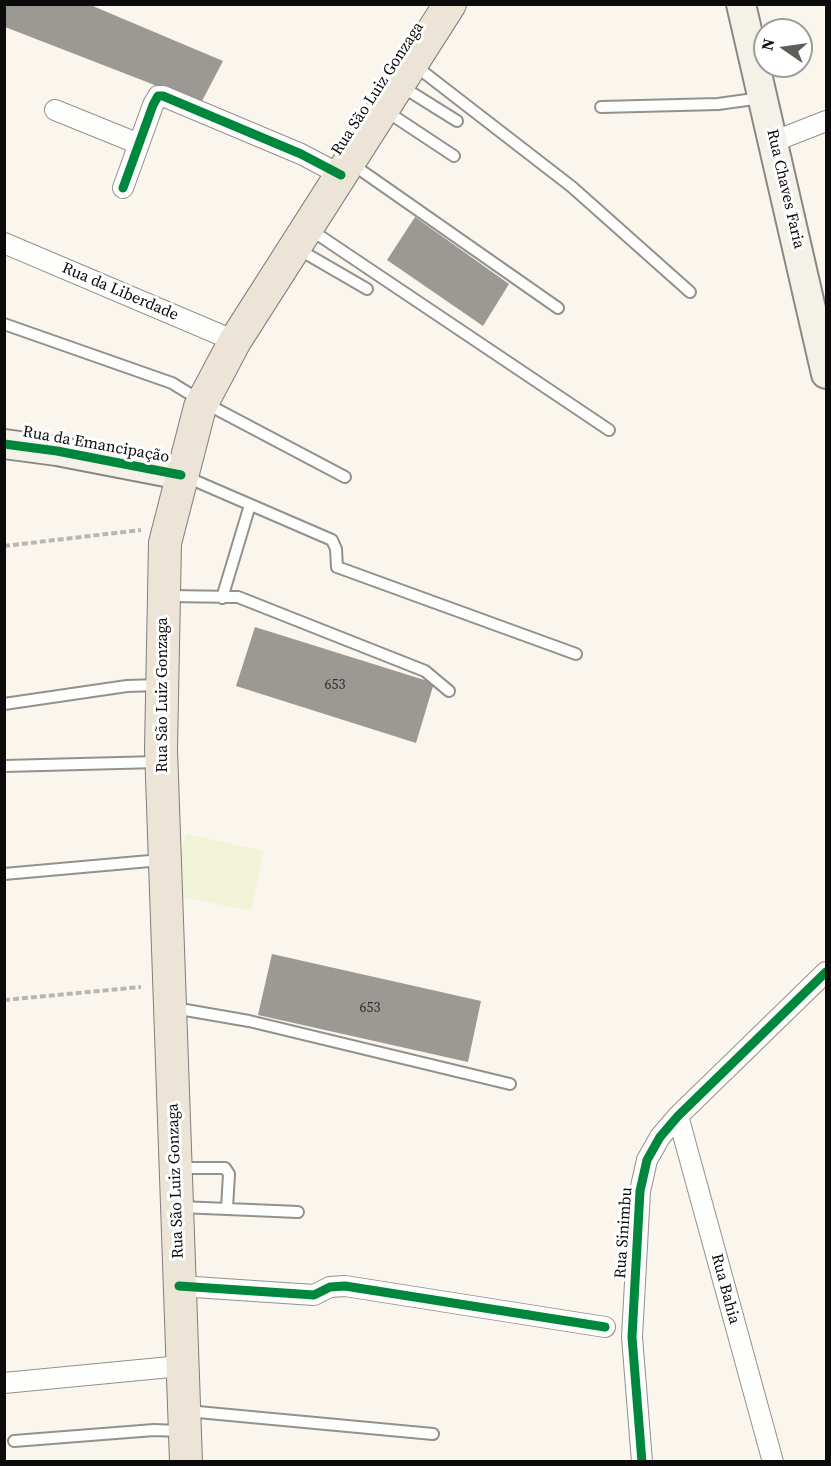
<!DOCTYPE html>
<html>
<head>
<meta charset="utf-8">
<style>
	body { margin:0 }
	#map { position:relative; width:831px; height:1466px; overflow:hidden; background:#faf6ee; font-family:"Source Serif 4",serif }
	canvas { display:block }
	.frame { position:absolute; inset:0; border:6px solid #0b0b0b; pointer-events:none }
	.north { position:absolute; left:753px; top:18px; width:60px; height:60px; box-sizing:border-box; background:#fff; border:2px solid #9d9d9d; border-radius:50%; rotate:283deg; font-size:16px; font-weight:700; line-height:24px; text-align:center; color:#0b0b0b }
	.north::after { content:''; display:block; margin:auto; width:21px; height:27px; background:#5f5d5a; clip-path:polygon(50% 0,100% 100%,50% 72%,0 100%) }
</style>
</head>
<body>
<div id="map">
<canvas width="831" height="1466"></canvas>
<div class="frame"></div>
<div class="north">N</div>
</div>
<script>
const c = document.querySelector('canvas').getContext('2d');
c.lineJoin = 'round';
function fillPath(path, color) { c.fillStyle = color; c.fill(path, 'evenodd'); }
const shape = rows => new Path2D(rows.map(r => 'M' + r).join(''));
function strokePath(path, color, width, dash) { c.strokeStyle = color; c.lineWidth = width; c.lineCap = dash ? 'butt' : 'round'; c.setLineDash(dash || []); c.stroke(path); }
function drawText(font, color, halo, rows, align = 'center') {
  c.font = font + ' "Source Serif 4",serif'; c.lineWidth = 6; c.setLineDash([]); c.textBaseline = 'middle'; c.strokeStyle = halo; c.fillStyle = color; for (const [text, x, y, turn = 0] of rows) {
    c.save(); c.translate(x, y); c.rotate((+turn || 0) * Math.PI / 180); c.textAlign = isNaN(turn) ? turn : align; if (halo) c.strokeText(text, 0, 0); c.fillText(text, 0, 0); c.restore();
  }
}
fillPath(shape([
	[186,834,264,851,251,911,172,895]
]), '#f0f3d7');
fillPath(shape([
	[5,4,88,4,223,61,201,103,5,27],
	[415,217,509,284,483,326,387,260],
	[255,627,434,683,416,743,236,686],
	[272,954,481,1001,468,1062,258,1015]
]), '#9c9894');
const lane = shape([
	[413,64,572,187,690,292],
	[401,86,457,121],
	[601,107,718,104,761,98],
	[386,111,454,156],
	[352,164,558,308],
	[311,230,609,430],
	[298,249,367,289],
	[4,324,172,383,203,402,345,477],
	[184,476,332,540,336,549,337,567,576,654],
	[168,596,238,597,425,671,449,691],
	[222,598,250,505],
	[4,704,127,686,159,685],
	[4,766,158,762],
	[4,874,161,860],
	[174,1008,249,1021,510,1084],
	[177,1168,225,1168,229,1174,227,1208],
	[180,1207,298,1212],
	[187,1411,433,1434],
	[14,1441,154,1430,181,1431]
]);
const street = shape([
	[55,110,139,144],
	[775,141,826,121],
	[123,188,153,105,158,96,163,96,301,154,341,175],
	[4,243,235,341],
	[678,1116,773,1462],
	[179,1286,314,1295,330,1287,345,1286,605,1327],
	[4,1383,181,1366],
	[642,1462,632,1337,640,1191,647,1160,660,1137,678,1116,826,972]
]);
const secondary = shape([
	[741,4,826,374],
	[4,444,57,451,181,475]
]);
const primary = shape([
	[186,1462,161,749,165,543,200,407,235,341,450,4]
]);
strokePath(lane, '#93918d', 14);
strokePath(street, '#93918d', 22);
strokePath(secondary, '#898784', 32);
strokePath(primary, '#807e7a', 34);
strokePath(shape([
	[4,546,141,530],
	[4,1000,141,987]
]), '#b7b6b5', 4, [6, 3]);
strokePath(lane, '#fefefc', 10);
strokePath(street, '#fefefc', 20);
strokePath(secondary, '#f4f1e8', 28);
strokePath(primary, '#ece4d6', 32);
strokePath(shape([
	[123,188,153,105,158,96,163,96,301,154,341,175],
	[4,444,57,451,181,475],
	[179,1286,314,1295,330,1287,345,1286,605,1327],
	[642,1462,632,1337,640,1191,647,1160,660,1137,678,1116,826,972]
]), '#00873e', 9);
drawText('14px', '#2f2e2d', null, [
	["653",335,685],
	["653",370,1008]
]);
drawText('16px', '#0b0b0b', '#fff', [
	["Rua São Luiz Gonzaga",378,89,-57],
	["Rua Chaves Faria",785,189,77],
	["Rua da Liberdade",120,292,23],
	["Rua da Emancipação",96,445,10],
	["Rua São Luiz Gonzaga",163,695,-90],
	["Rua São Luiz Gonzaga",176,1181,-92],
	["Rua Sinimbu",624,1233,-86],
	["Rua Bahia",725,1289,75]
]);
</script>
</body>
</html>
